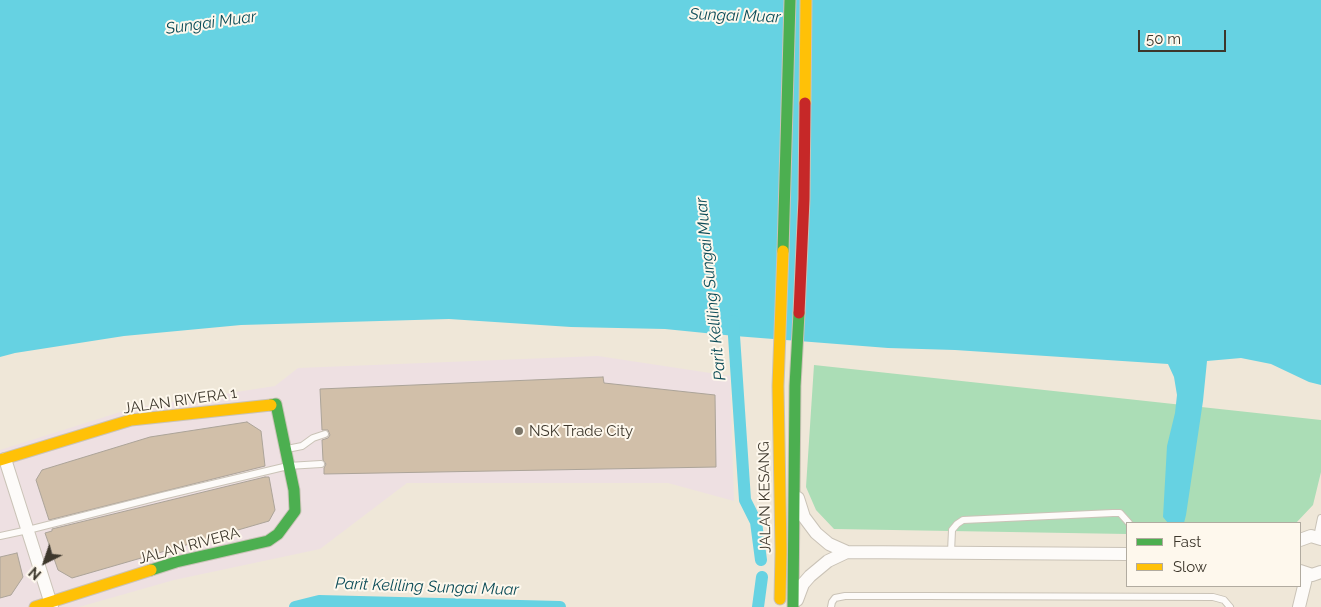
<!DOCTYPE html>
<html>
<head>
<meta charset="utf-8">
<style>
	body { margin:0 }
	#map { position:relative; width:1321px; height:607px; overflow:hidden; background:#efe7d8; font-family:Raleway,sans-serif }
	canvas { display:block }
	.legend { position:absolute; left:1126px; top:522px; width:175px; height:65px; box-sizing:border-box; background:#fef8ed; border:1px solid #b1aba0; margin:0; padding:6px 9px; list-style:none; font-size:15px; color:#3d372c }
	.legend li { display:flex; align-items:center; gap:10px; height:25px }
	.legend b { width:25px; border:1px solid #b1aba0 }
	.north { position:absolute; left:20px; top:537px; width:50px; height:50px; -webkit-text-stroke:4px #fef8ed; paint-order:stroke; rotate:221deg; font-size:14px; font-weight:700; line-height:20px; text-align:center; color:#3d372c }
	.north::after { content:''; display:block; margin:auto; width:18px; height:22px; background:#3d372c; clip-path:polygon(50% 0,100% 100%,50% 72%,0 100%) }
	.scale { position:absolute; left:1138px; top:30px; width:88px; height:22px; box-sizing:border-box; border:2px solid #3d372c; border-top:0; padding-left:6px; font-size:15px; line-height:18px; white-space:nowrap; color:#3d372c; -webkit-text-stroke:4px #fef8ed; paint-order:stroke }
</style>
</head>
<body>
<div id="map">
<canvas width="1321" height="607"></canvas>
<ul class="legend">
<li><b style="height:6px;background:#4caf50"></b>Fast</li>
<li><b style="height:6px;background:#ffc107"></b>Slow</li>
</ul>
<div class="north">N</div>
<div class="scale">50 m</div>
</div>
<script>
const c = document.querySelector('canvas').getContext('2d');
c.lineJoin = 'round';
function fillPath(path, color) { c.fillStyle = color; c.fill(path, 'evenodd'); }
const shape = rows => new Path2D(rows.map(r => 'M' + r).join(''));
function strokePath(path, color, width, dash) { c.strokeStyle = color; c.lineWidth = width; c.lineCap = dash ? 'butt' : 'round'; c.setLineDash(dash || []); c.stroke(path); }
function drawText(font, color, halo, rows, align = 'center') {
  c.font = font + ' Raleway,sans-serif'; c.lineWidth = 4; c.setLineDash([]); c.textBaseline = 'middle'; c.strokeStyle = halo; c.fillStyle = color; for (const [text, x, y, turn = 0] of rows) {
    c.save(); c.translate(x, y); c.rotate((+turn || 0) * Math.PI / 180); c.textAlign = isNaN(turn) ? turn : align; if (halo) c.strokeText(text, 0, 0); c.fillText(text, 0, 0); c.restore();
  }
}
fillPath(shape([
	[598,356,730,376,734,501,668,483,407,483,320,549,174,580,79,607,0,607,0,450,133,408,275,386,298,368]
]), '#eee0e2');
fillPath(shape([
	[814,365,1321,420,1321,472,1313,505,1296,523,1127,523,1127,534,834,529,816,510,806,487]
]), '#abddb6');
fillPath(shape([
	[0,0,1321,0,1321,385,1309,382,1271,364,1241,358,1207,361,1203,401,1186,515,1184,523,1168,523,1163,517,1167,446,1175,413,1177,395,1174,377,1168,364,955,350,888,348,735,336,665,329,571,327,449,319,241,325,124,336,15,353,0,357]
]), '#66d2e2');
strokePath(shape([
	[733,321,745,500,756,522,761,560],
	[295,607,319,601,560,607],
	[758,607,762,577]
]), '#66d2e2', 12);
const building = shape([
	[603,377,604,383,715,395,716,467,324,474,324,468,326,464,323,460,322,440,328,438,330,435,328,430,322,430,320,389,603,377],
	[247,422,261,431,265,466,49,520,36,480,42,470,150,437,247,422],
	[265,477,269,477,275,510,269,521,72,578,58,570,45,533,52,531,52,529,265,477],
	[17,553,23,577,11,595,0,598,0,557,17,553]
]);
fillPath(building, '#d1bfa9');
strokePath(building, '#aca499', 1);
const lane = shape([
	[287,449,302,446,313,438,325,434],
	[0,536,28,530,162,496,288,466,321,464],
	[1317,537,1321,518],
	[951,552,952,530,957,524,963,520,1113,513,1120,513,1129,523],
	[831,607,832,602,835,598,845,596,925,596,1213,597,1224,600,1230,607]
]);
const street = shape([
	[5,459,52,607],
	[798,498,804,517,816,533,829,544,847,552,1127,554],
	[1300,540,1311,536,1321,539],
	[1300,571,1312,575,1321,572],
	[797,600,803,584,810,576,828,561,847,552],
	[1299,607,1307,574]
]);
const fast = shape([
	[783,251,790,0],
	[151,570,176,562,268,541,278,534,295,511,294,490,276,404,271,405],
	[793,607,795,386,799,313]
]);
const slow = shape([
	[805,103,806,0],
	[0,460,131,420,271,405],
	[780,599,781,551,778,386,783,251],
	[35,607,151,570]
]);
const jam = shape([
	[799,313,804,199,805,103]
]);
strokePath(lane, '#cac3b7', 8);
strokePath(street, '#cac3b7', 14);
strokePath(fast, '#cac3b7', 13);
strokePath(slow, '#cac3b7', 13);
strokePath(jam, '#cac3b7', 13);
strokePath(lane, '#fdfbf9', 6);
strokePath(street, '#fdfbf9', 12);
strokePath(fast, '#4caf50', 11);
strokePath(slow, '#ffc107', 11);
strokePath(jam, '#c62828', 11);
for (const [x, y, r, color] of [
	[519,431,5,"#7b7568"]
]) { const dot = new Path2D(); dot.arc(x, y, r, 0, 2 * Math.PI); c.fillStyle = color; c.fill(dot); strokePath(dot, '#fef8ed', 2); }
drawText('15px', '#3d372c', '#fef8ed', [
	["JALAN RIVERA 1",180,401,-8],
	["JALAN KESANG",765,497,-91],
	["JALAN RIVERA",189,546,-15]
]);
drawText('15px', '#3d372c', '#fef8ed', [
	["NSK Trade City",529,431]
], 'left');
drawText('italic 16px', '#0c4c58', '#fef8ed', [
	["Sungai Muar",735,16,2],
	["Sungai Muar",211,23,-8],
	["Parit Keliling Sungai Muar",711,289,-96],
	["Parit Keliling Sungai Muar",427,587,2]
]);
</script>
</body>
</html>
